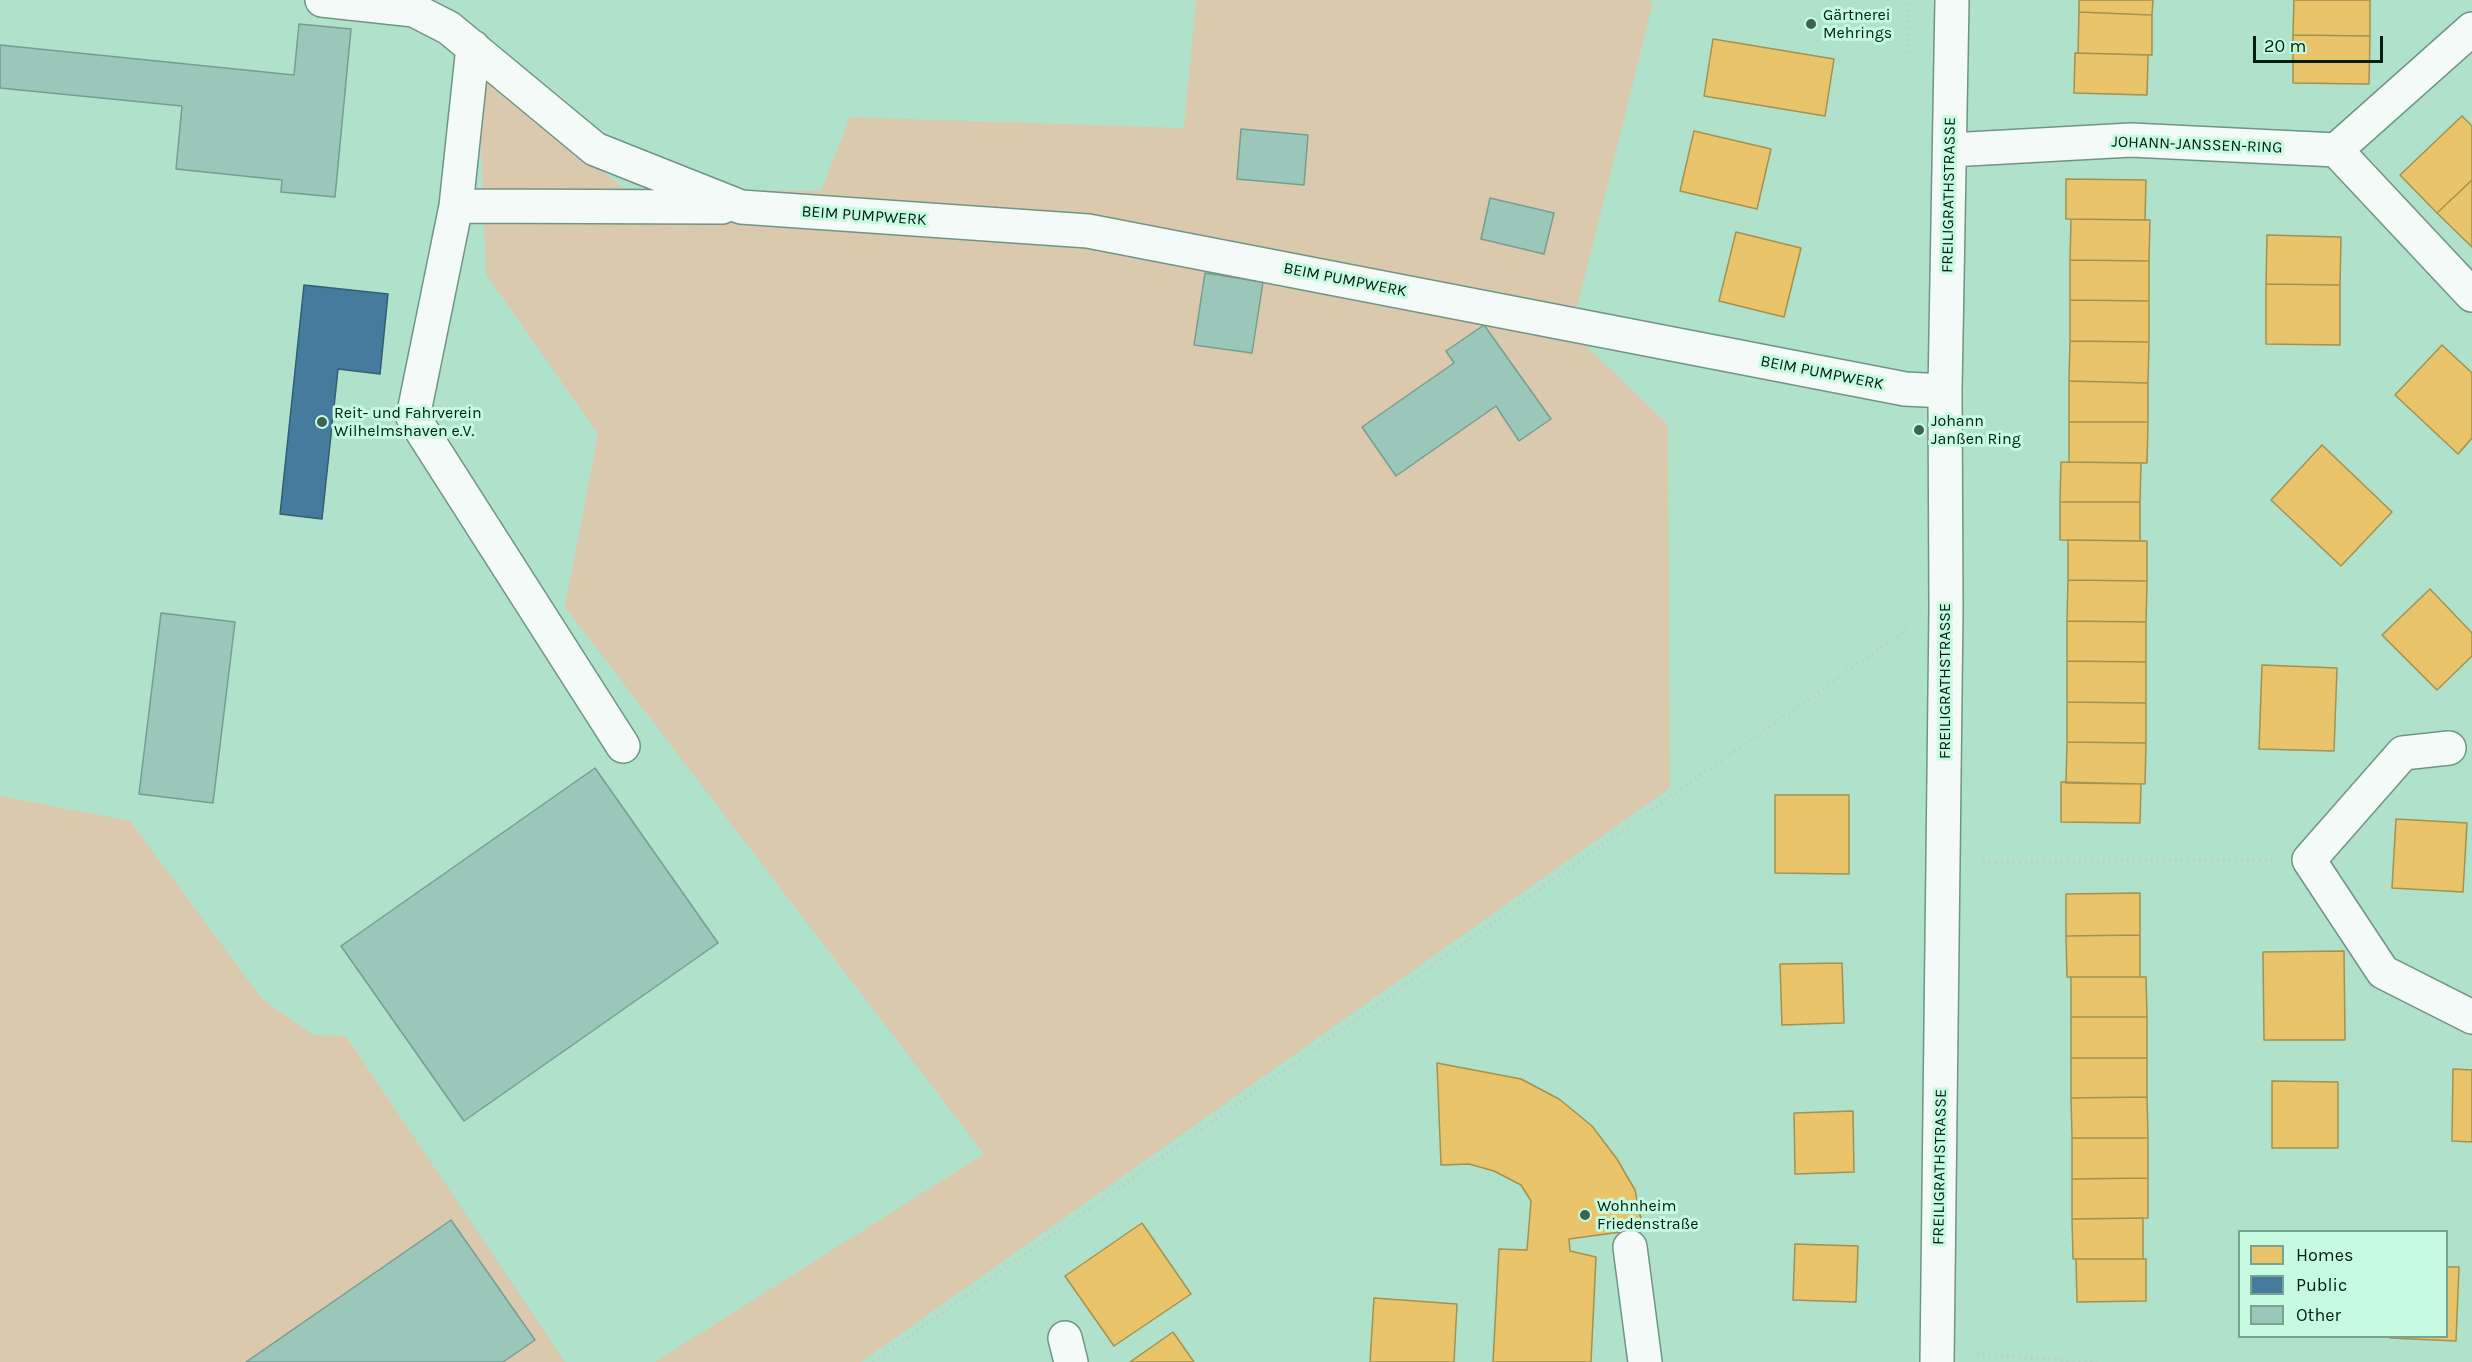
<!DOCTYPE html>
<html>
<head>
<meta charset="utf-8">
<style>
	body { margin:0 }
	#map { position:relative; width:2472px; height:1362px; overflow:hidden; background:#afe1cb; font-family:Karla,sans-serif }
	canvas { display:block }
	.legend { position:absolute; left:2238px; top:1230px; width:210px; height:108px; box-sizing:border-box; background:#c6fbe2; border:2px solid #77a38f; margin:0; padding:8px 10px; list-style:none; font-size:18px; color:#011e13 }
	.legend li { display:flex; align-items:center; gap:12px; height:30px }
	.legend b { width:30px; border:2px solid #77a38f }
	.scale { position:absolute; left:2253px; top:36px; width:130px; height:27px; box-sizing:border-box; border:3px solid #011e13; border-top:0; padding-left:8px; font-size:18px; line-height:21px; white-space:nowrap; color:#011e13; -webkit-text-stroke:4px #c6fbe2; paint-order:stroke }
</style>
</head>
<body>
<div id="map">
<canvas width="2472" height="1362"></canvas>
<ul class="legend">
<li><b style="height:16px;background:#e9c46a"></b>Homes</li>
<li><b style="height:16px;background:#457b9d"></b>Public</li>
<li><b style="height:16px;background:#9ac7ba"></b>Other</li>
</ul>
<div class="scale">20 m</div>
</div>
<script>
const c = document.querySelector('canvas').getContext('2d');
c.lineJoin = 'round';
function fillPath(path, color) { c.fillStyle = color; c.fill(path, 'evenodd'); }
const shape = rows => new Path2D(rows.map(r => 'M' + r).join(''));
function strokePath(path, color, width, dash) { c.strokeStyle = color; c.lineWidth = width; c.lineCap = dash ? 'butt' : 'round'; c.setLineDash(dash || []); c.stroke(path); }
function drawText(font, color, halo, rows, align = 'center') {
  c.font = font + ' Karla,sans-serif'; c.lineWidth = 6; c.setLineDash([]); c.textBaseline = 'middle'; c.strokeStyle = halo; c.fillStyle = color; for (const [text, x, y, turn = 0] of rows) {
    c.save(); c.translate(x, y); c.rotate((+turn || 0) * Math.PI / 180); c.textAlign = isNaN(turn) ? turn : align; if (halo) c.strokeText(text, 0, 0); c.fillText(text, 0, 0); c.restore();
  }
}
fillPath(shape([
	[1196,0,1644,0,1653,2,1571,331,1668,425,1670,788,861,1362,655,1362,984,1154,565,607,598,434,486,274,478,73,626,190,821,191,850,117,1184,128],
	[0,796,130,821,262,999,313,1035,346,1036,565,1362,0,1362]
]), '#dbc9ad');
const homes = shape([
	[2079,0,2153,0,2152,15,2079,12,2079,0],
	[2294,0,2370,0,2370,36,2293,35,2294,0],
	[2079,12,2152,15,2152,55,2078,53,2079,12],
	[2293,35,2370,36,2369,84,2293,83,2293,35],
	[1713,39,1834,59,1825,116,1704,96,1713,39],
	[2075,53,2148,55,2147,95,2074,93,2075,53],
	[2462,116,2472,126,2472,180,2437,213,2400,175,2462,116],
	[1694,131,1771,149,1757,209,1680,191,1694,131],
	[2066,179,2146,180,2145,220,2066,219,2066,179],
	[2472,180,2472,247,2437,213,2472,180],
	[2071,219,2150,220,2149,261,2070,260,2071,219],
	[1736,232,1801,248,1784,317,1719,301,1736,232],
	[2267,235,2341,237,2340,285,2266,284,2267,235],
	[2070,260,2149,261,2149,301,2070,300,2070,260],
	[2266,284,2340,285,2340,345,2266,344,2266,284],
	[2070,300,2149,301,2149,342,2070,341,2070,300],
	[2070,341,2149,342,2148,383,2069,381,2070,341],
	[2442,345,2472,373,2472,438,2458,454,2395,395,2442,345],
	[2069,381,2148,383,2148,422,2069,422,2069,381],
	[2069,422,2148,422,2147,463,2069,462,2069,422],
	[2322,445,2392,512,2341,566,2271,500,2322,445],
	[2061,462,2141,463,2140,502,2060,502,2061,462],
	[2060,502,2140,502,2140,541,2060,540,2060,502],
	[2068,540,2147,541,2147,581,2068,580,2068,540],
	[2068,580,2147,581,2146,622,2067,621,2068,580],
	[2430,589,2472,633,2472,656,2437,690,2382,635,2430,589],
	[2067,621,2146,622,2146,662,2067,661,2067,621],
	[2067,661,2146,662,2146,703,2067,702,2067,661],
	[2262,665,2337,668,2334,751,2259,749,2262,665],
	[2067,702,2146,703,2146,743,2067,742,2067,702],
	[2067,742,2146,743,2145,784,2066,783,2067,742],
	[2061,782,2141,784,2140,823,2061,822,2061,782],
	[1775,795,1849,795,1849,874,1775,873,1775,795],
	[2396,819,2467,823,2463,892,2392,888,2396,819],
	[2140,893,2140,935,2066,936,2066,894,2140,893],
	[2140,935,2140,977,2067,977,2066,936,2140,935],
	[2344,951,2345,1040,2264,1040,2263,952,2344,951],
	[1842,963,1844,1023,1782,1025,1780,964,1842,963],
	[2071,977,2146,977,2147,1017,2071,1017,2071,977],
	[2071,1017,2147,1017,2147,1058,2071,1058,2071,1017],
	[2071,1058,2147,1058,2147,1097,2071,1098,2071,1058],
	[1437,1063,1521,1079,1559,1099,1592,1126,1617,1159,1635,1190,1643,1229,1569,1239,1570,1251,1596,1257,1591,1362,1493,1362,1499,1249,1527,1250,1531,1201,1521,1185,1494,1171,1469,1164,1441,1165,1437,1063],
	[2453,1069,2472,1070,2472,1142,2452,1141,2453,1069],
	[2272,1081,2338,1082,2338,1148,2272,1148,2272,1081],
	[2147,1097,2148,1138,2072,1138,2071,1098,2147,1097],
	[1853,1111,1854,1172,1795,1174,1794,1113,1853,1111],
	[2072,1138,2148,1138,2148,1178,2072,1179,2072,1138],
	[2148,1178,2148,1218,2072,1219,2072,1179,2148,1178],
	[2143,1218,2143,1259,2073,1259,2072,1219,2143,1218],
	[1142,1223,1191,1294,1114,1346,1065,1276,1142,1223],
	[1795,1244,1858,1246,1856,1302,1793,1300,1795,1244],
	[2076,1259,2146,1259,2146,1301,2077,1302,2076,1259],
	[2446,1267,2459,1267,2456,1341,2390,1338,2446,1336,2446,1267],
	[1374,1298,1457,1304,1454,1362,1370,1362,1374,1298],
	[1173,1332,1194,1362,1130,1362,1173,1332]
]);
fillPath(homes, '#e9c46a');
strokePath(homes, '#a39250', 1.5);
const public = shape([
	[304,285,388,294,380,374,338,369,322,519,280,514,304,285]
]);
fillPath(public, '#457b9d');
strokePath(public, '#315f74', 1.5);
const building = shape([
	[299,24,351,29,335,197,281,192,282,180,176,169,182,106,0,88,0,45,294,75,299,24],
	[1241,129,1308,135,1304,185,1237,179,1241,129],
	[1490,198,1554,213,1544,254,1481,239,1490,198],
	[1205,273,1263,282,1252,353,1194,345,1205,273],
	[1484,325,1551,419,1519,441,1496,406,1396,476,1362,427,1454,363,1446,351,1484,325],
	[161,613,235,622,213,803,139,794,161,613],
	[595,768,718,943,464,1121,341,946,595,768],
	[451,1220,535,1340,503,1362,246,1362,451,1220]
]);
fillPath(building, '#9ac7ba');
strokePath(building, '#769d92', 1.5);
const minor = shape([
	[322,0,414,10,449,28,595,149,741,207,1088,231,1905,389,1945,391],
	[473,47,456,206,722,207],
	[1950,150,2131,140,2336,150,2472,295],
	[2336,150,2472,29],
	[456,206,413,417,623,746],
	[2449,748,2403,753,2309,860,2383,972,2472,1017],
	[1630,1247,1645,1362],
	[1065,1338,1071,1362],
	[1937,1362,1946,609,1945,391,1952,0]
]);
strokePath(minor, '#709485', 36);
strokePath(shape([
	[1909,53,1909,0],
	[1983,862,2273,860],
	[1977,1354,2098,1362],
	[873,1362,1907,629]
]), '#bfcec8', 4, [1.5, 4.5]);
strokePath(minor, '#f3faf7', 33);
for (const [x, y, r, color] of [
	[1811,24,6,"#3e6253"],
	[322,422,6,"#3e6253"],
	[1919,430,6,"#3e6253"],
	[1585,1215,6,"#3e6253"]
]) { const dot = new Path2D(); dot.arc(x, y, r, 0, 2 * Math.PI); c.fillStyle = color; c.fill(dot); strokePath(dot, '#c6fbe2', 2); }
drawText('16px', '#011e13', '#c6fbe2', [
	["Gärtnerei",1823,15],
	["Mehrings",1823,33],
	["Reit- und Fahrverein",334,413],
	["Wilhelmshaven e.V.",334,431],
	["Johann",1931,421],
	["Janßen Ring",1931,439],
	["Wohnheim",1597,1206],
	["Friedenstraße",1597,1224]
], 'left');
drawText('16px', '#011e13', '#c6fbe2', [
	["JOHANN-JANSSEN-RING",2197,145,2],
	["FREILIGRATHSTRASSE",1949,195,-89],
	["BEIM PUMPWERK",864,216,4],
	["BEIM PUMPWERK",1345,280,11],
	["BEIM PUMPWERK",1822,373,11],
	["FREILIGRATHSTRASSE",1945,681,-90],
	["FREILIGRATHSTRASSE",1940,1167,-89]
]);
</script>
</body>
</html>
